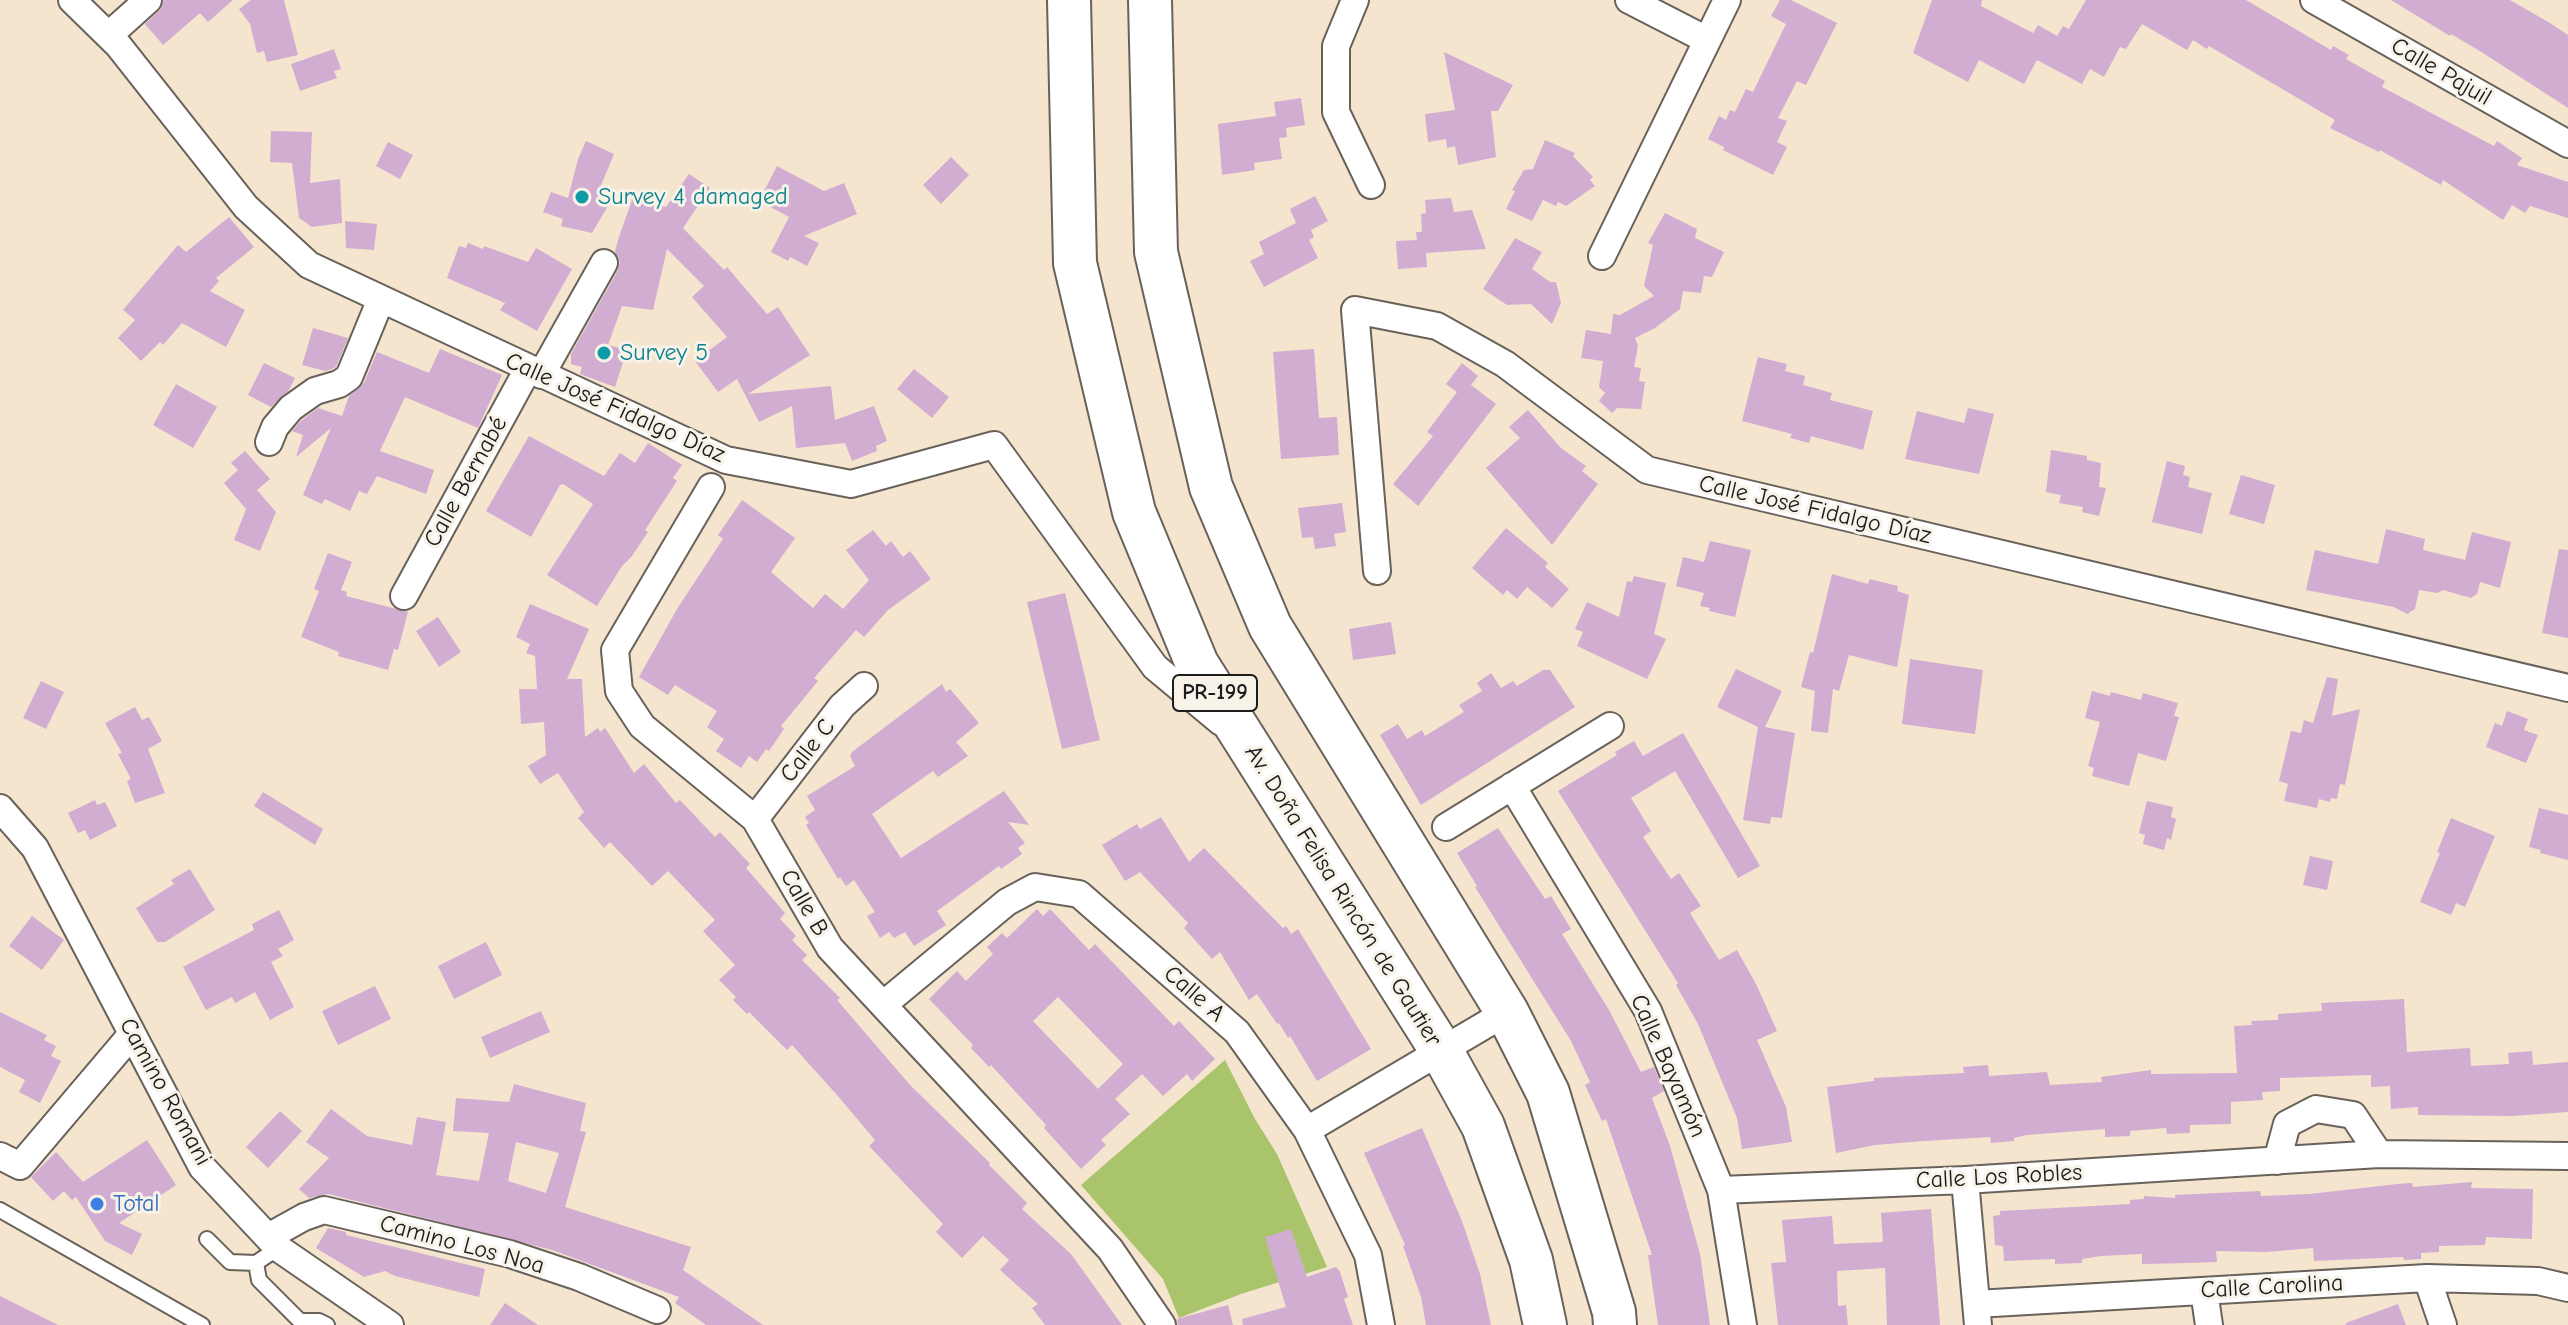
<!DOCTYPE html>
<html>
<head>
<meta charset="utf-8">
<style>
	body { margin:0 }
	canvas { display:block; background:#f5e4ce }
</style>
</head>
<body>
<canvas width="2568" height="1325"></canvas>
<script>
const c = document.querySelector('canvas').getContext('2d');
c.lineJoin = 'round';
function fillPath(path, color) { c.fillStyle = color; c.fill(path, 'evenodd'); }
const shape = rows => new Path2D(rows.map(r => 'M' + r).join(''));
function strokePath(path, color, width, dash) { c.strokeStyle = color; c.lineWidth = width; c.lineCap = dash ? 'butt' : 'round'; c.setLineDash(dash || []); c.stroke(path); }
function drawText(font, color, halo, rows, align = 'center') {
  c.font = font + ' "Comic Neue",sans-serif'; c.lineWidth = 6; c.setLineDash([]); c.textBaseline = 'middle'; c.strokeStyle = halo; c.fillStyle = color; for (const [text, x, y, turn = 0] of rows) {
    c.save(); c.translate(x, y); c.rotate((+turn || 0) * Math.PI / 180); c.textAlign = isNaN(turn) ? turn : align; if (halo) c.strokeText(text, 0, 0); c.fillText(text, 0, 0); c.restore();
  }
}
fillPath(shape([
	[1225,1060,1255,1119,1277,1154,1327,1267,1241,1294,1179,1318,1163,1279,1081,1185]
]), '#a9c46b');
fillPath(shape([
	[164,0,233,0,208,22,200,13,163,45,145,24,159,11],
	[251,0,284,0,298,55,267,62,264,51,257,53,250,24,239,9],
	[1780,0,1791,0,1837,23,1806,85,1797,81,1778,118,1787,121,1777,142,1787,147,1773,175,1723,150,1724,147,1708,139,1719,116,1726,120,1730,110,1735,112,1746,89,1753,92,1786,24,1771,16],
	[1932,0,1982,0,1981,6,2033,33,2038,25,2057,36,2063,26,2069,29,2086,0,2246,0,2331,50,2333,46,2349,55,2346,59,2385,81,2382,87,2494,146,2497,141,2522,158,2517,165,2568,182,2568,218,2530,206,2525,213,2512,205,2503,220,2443,180,2441,185,2380,150,2379,152,2330,128,2335,120,2209,46,2207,49,2193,40,2187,50,2142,24,2126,49,2120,47,2104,77,2090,69,2082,84,2037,60,2024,84,1979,60,1968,82,1913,53],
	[2391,0,2510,0,2550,23,2568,35,2568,108,2483,53,2451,34,2450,36],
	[334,49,341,69,334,71,337,78,300,91,291,64],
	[1444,52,1513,85,1498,111,1491,111,1496,157,1458,165,1455,146,1447,148,1446,139,1428,142,1425,114,1455,110],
	[1301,98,1305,125,1286,128,1287,137,1279,138,1282,159,1254,163,1255,170,1222,175,1218,124,1276,116,1274,102],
	[271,131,312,132,310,183,340,179,342,223,312,227,299,218,292,163,270,162],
	[1545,140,1575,153,1573,156,1593,177,1590,180,1595,186,1566,206,1558,202,1556,206,1543,200,1532,221,1506,209,1515,191,1512,190,1524,170,1533,169],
	[586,141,614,154,599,190,615,194,592,233,561,226,563,219,543,212,551,192,568,198,578,159],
	[388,142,413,155,400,179,376,166],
	[951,157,969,175,941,204,923,185],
	[777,166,824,191,844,183,857,214,804,236,819,243,807,266,790,257,788,261,771,252,789,217,759,201],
	[689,174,710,188,683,228,724,270,727,267,767,314,778,307,810,355,748,394,831,386,835,420,874,406,887,441,876,446,877,451,852,461,845,443,796,448,792,406,759,422,737,379,718,392,695,361,727,337,692,297,704,286,667,249,653,310,622,306,608,345,627,350,615,387,580,374,582,367,571,364,571,354,618,270,620,262,615,252,618,240,633,197,666,207],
	[1315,196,1328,221,1311,230,1314,237,1309,240,1318,258,1264,287,1250,261,1264,254,1259,242,1296,223,1290,209],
	[1451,198,1454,212,1472,210,1486,249,1426,253,1427,267,1398,269,1396,241,1417,240,1416,232,1422,232,1421,214,1426,213,1425,200],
	[1665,213,1697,229,1695,238,1724,252,1712,277,1704,276,1701,293,1683,291,1680,309,1655,328,1635,338,1638,346,1634,367,1641,368,1639,381,1645,382,1641,409,1617,408,1612,413,1599,401,1605,393,1599,387,1603,361,1581,358,1586,330,1611,334,1613,314,1620,315,1654,296,1644,286,1653,245,1648,243],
	[229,217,254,247,216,278,219,281,210,291,245,310,226,347,182,323,163,345,160,342,141,361,118,338,135,320,123,310,178,245,186,252],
	[345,221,377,224,374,250,346,248],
	[1515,238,1542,252,1532,269,1550,282,1556,282,1561,303,1552,324,1531,304,1507,305,1483,289],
	[468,243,483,249,484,246,528,262,536,248,572,269,537,331,500,310,505,303,447,278,459,246,466,248],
	[313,328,348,338,336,367,332,369,325,371,302,365],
	[440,349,502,375,478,428,405,397,380,451,434,470,426,494,377,476,367,494,359,491,350,511,325,499,322,504,303,495,331,428,296,457,303,435,292,431,302,420,318,408,342,416,349,396,364,383,377,352,429,373],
	[1314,349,1319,418,1337,417,1339,455,1281,459,1273,352],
	[1758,357,1787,364,1785,371,1805,376,1803,385,1832,393,1830,400,1873,411,1863,450,1811,436,1809,443,1790,438,1792,434,1742,421],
	[264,363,295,378,289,390,271,407,248,395],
	[1462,363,1478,376,1471,385,1496,404,1418,506,1393,484,1433,436,1427,432,1457,392,1446,384],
	[914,369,949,397,932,418,897,389],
	[176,384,217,407,193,448,153,425],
	[1968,408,1994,414,1979,474,1905,459,1917,411,1964,423],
	[1528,410,1561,448,1586,466,1582,471,1598,484,1552,545,1486,468,1520,438,1509,427],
	[529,436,604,476,620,453,635,463,648,443,682,465,673,478,677,481,645,530,648,532,632,556,622,566,597,606,547,575,593,504,563,484,560,485,531,537,486,511],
	[2051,450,2087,456,2087,460,2101,463,2099,487,2106,488,2099,516,2082,512,2083,507,2059,503,2061,495,2046,492],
	[245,451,270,479,257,490,276,512,260,551,234,540,246,509,224,483,238,470,231,463],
	[2167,461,2185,466,2183,475,2190,477,2188,487,2212,493,2202,534,2152,522],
	[2241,475,2275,485,2264,524,2229,514],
	[742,500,795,538,771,572,813,608,825,594,843,609,869,580,846,550,873,530,886,546,891,541,903,557,910,551,931,579,888,610,864,637,856,630,814,678,818,681,781,726,784,729,769,751,766,749,757,762,749,756,741,768,716,751,724,739,707,727,717,711,675,685,668,695,639,677,677,609,723,539,718,535],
	[1342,503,1346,532,1334,534,1336,546,1315,549,1313,537,1302,538,1298,508],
	[1506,528,1548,563,1545,567,1569,589,1552,608,1527,587,1517,599,1507,590,1503,595,1472,568],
	[2386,529,2425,539,2423,550,2465,560,2472,532,2511,542,2500,588,2480,582,2477,594,2471,598,2443,590,2437,593,2419,590,2415,609,2407,614,2394,607,2306,590,2315,550,2378,564],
	[1710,541,1751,550,1735,617,1709,611,1710,608,1700,606,1704,593,1676,586,1683,557,1704,562],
	[2559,549,2568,550,2568,638,2542,633],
	[328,553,352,562,341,590,347,592,346,596,408,612,398,650,394,649,388,670,338,656,339,652,301,637,319,591,314,589],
	[1832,574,1868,584,1870,579,1898,586,1897,591,1909,595,1897,667,1849,655,1839,691,1833,689,1828,733,1811,731,1815,691,1801,687,1810,652,1813,653],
	[1634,576,1666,583,1654,634,1666,639,1647,679,1577,646,1583,632,1575,629,1587,602,1619,617,1627,581,1632,582],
	[1065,593,1100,740,1062,749,1027,602],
	[530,604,589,629,567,679,582,679,585,737,598,728,600,732,605,728,634,773,644,764,676,803,680,800,715,837,720,832,750,864,746,868,785,913,780,919,796,936,792,940,807,955,802,960,840,998,837,1000,910,1085,990,1163,989,1165,1027,1203,1022,1209,1071,1254,1122,1325,1045,1325,1032,1308,1038,1304,1000,1270,1009,1260,983,1236,962,1258,936,1232,943,1224,869,1146,875,1140,837,1095,792,1045,787,1050,749,1012,747,1014,733,1000,736,997,719,980,735,965,703,931,715,920,668,871,652,886,610,842,604,848,578,818,584,812,558,773,540,784,528,766,546,755,544,722,521,724,519,689,537,689,535,656,526,653,530,644,516,637],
	[438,617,461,652,439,667,416,631],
	[1391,622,1396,654,1353,660,1349,629],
	[1910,659,1983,670,1975,734,1902,724],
	[1736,669,1782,691,1765,727,1795,733,1782,818,1771,817,1770,824,1743,820,1758,727,1717,707],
	[1543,670,1550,670,1575,707,1421,805,1380,735,1398,724,1407,739,1422,730,1425,736,1464,712,1459,705,1482,691,1477,683,1491,673,1501,688,1513,681,1517,686],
	[2327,677,2338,679,2332,716,2360,709,2345,785,2340,784,2337,799,2331,798,2330,802,2319,799,2317,808,2284,801,2288,784,2279,781,2291,731,2301,733,2304,720,2313,723],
	[41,681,64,692,46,729,23,718],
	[942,684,946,692,950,689,979,723,956,742,968,756,938,777,933,771,872,814,901,858,1004,791,1029,825,1008,822,1025,843,1018,848,1022,854,1001,869,999,866,937,911,946,925,914,946,905,932,894,938,889,932,880,938,867,916,875,912,854,880,846,886,840,877,838,879,806,825,809,823,805,817,815,810,807,796,855,766,850,756,852,752],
	[2092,691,2110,696,2111,692,2141,700,2143,693,2178,703,2174,716,2179,717,2166,761,2138,753,2129,786,2092,776,2094,768,2088,766,2100,722,2085,718],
	[135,707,142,720,149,717,162,741,148,749,165,793,135,803,127,781,131,779,118,754,122,753,105,723],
	[2507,711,2528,719,2524,730,2538,735,2526,763,2486,747,2495,723,2502,726],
	[1683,733,1760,866,1738,878,1675,771,1631,798,1651,831,1643,837,1671,879,1679,873,1701,906,1690,913,1719,960,1737,950,1757,986,1777,1031,1757,1040,1786,1107,1792,1142,1742,1149,1737,1118,1698,1024,1676,985,1678,983,1558,791,1617,755,1615,752,1634,741,1643,756],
	[263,792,323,829,315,845,254,806],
	[95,800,97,805,105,802,117,826,90,840,85,830,78,833,68,813],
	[2147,801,2173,807,2171,817,2176,819,2171,840,2167,838,2164,850,2143,844,2145,835,2139,833],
	[2539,808,2568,815,2568,860,2540,853,2541,850,2529,847],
	[1161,817,1189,862,1204,848,1283,928,1286,926,1291,934,1298,929,1371,1049,1317,1081,1290,1036,1288,1038,1279,1023,1277,1024,1257,994,1249,1000,1220,952,1212,959,1184,928,1188,923,1140,872,1125,881,1102,845,1137,824,1140,829],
	[2451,818,2495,836,2465,907,2456,903,2451,915,2420,902,2440,853,2437,852],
	[1498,828,1545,899,1551,896,1571,929,1562,934,1609,1010,1641,1072,1654,1067,1664,1091,1652,1098,1670,1146,1700,1254,1710,1325,1658,1325,1648,1255,1652,1255,1606,1119,1602,1121,1585,1085,1590,1082,1571,1041,1475,887,1477,886,1457,853],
	[2310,856,2333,861,2327,890,2303,885],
	[190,869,215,910,165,942,157,942,136,908,174,884,171,880],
	[1037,909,1043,916,1050,909,1089,950,1095,944,1174,1026,1179,1021,1215,1059,1192,1081,1187,1074,1163,1096,1142,1074,1115,1099,1130,1114,1101,1140,1106,1145,1081,1169,1044,1128,1046,1125,991,1065,989,1067,971,1048,973,1045,929,999,957,971,966,981,993,954,987,947,1002,933,1007,938],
	[1058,997,1123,1064,1098,1089,1033,1021],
	[279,910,294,940,278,949,283,956,271,962,294,1007,270,1020,255,992,235,1003,232,997,206,1010,183,967,254,930,252,924],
	[32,916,64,940,42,970,9,946],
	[486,942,502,975,454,999,438,966],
	[375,986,391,1019,338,1045,322,1011],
	[2404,999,2407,1052,2470,1048,2471,1066,2509,1064,2508,1053,2532,1051,2533,1065,2568,1062,2568,1112,2512,1116,2418,1115,2418,1107,2391,1109,2390,1086,2371,1087,2371,1075,2280,1078,2280,1091,2262,1092,2263,1100,2231,1102,2231,1124,2190,1125,2190,1133,2167,1134,2166,1128,2130,1131,2130,1136,2105,1137,2105,1129,2027,1135,2014,1138,2014,1141,1991,1143,1990,1137,1924,1141,1875,1145,1836,1153,1827,1087,1874,1081,1874,1078,1964,1073,1963,1067,1988,1065,1989,1076,2047,1072,2050,1085,2102,1082,2101,1077,2151,1070,2151,1074,2237,1073,2234,1026,2252,1025,2251,1021,2278,1020,2278,1014,2322,1011,2321,1003],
	[541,1011,550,1032,490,1058,481,1037],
	[0,1012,47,1035,44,1040,56,1046,51,1056,61,1061,40,1103,19,1092,25,1080,0,1067],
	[514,1084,586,1103,580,1131,586,1132,565,1207,691,1247,683,1270,763,1325,706,1325,675,1303,679,1297,552,1250,328,1194,309,1198,299,1189,329,1158,306,1142,331,1109,367,1136,412,1145,417,1117,446,1122,436,1175,479,1181,489,1133,453,1131,456,1098,509,1102],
	[516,1142,559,1153,546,1193,508,1181],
	[280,1111,302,1131,268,1168,246,1147],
	[1422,1128,1462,1221,1480,1274,1491,1325,1426,1325,1421,1297,1403,1246,1405,1245,1364,1153],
	[147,1140,176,1185,119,1223,142,1234,132,1255,105,1241,76,1197,72,1200,64,1191,53,1201,31,1177,56,1152,83,1182],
	[2472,1182,2471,1188,2533,1189,2532,1239,2486,1237,2485,1245,2439,1246,2439,1252,2421,1253,2421,1259,2404,1260,2403,1257,2314,1261,2313,1248,2266,1252,2216,1251,2217,1262,2189,1263,2142,1264,2142,1254,2101,1256,2082,1259,2082,1263,2055,1264,2055,1259,2004,1261,2003,1246,1995,1245,1993,1216,2000,1215,2000,1211,2130,1204,2130,1200,2144,1199,2144,1196,2175,1198,2175,1195,2260,1191,2261,1196,2310,1194,2397,1184,2412,1183,2413,1187],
	[1931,1209,1940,1325,1887,1325,1885,1268,1837,1271,1838,1306,1846,1305,1848,1325,1778,1325,1771,1263,1786,1262,1782,1220,1832,1216,1834,1244,1883,1242,1881,1213],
	[328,1228,346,1232,346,1235,485,1269,479,1297,395,1276,385,1271,364,1277,316,1248],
	[1291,1229,1307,1277,1336,1267,1340,1272,1348,1297,1344,1299,1353,1325,1243,1325,1242,1319,1286,1307,1265,1237],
	[0,1296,58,1325,0,1325],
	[505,1303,538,1325,490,1325],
	[2398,1304,2406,1325,2346,1325,2346,1323],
	[1228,1305,1233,1325,1178,1325,1177,1319]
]), '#d2add2');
const lane = shape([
	[0,1210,202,1325],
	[207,1239,230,1262,256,1263],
	[278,1248,256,1263,259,1280,304,1325],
	[303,1321,319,1321,327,1325]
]);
const street = shape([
	[72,0,118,45,246,207,309,265,726,460,851,484,994,445,1155,667,1221,722],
	[1355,0,1336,46,1336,112,1371,185],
	[1629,0,1707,40],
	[2314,0,2568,144],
	[109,35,148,0],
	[1602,256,1727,0],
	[541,375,604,263],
	[269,442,275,427,291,408,315,391,339,384,349,377,381,299],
	[711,487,615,650,619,691,642,726,755,819,830,948,1110,1249,1162,1325],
	[1377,571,1355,310,1437,326,1505,364,1647,470,2568,688],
	[404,596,528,369],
	[1512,786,1648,1011,1721,1190,1743,1325],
	[0,808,35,848,202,1167,278,1248,390,1325],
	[755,819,842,706,864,686],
	[1446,827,1610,726],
	[884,1004,1007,902,1035,887,1079,894,1237,1032,1307,1130,1368,1255,1381,1325],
	[1307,1130,1507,1012],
	[0,1156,20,1166,132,1034],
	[2277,1161,2287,1124,2316,1109,2353,1115,2379,1154],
	[1965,1180,1978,1325],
	[1721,1190,1965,1180,2379,1154,2568,1156],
	[268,1237,304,1217,324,1210,510,1254,579,1277,657,1310],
	[2427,1278,2443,1325],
	[2204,1291,2209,1325],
	[1976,1304,2427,1278,2538,1281,2568,1288]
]);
const primary = shape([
	[1069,0,1075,263,1134,512,1197,664,1441,1050,1483,1126,1531,1260,1545,1325],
	[1150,0,1156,252,1211,487,1270,626,1507,1012,1548,1093,1614,1312,1615,1325]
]);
strokePath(lane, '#68625a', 18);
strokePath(street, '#68625a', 30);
strokePath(primary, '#68625a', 46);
strokePath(lane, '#fff', 14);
strokePath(street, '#fff', 26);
strokePath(primary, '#fff', 42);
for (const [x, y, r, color] of [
	[582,197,8,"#0f9aa8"],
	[604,353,8,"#0f9aa8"],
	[97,1204,8,"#3f7fe0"]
]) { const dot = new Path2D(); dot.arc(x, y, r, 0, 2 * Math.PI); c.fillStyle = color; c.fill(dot); strokePath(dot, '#f7f3e8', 3); }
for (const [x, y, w] of [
	[1215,693,84]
]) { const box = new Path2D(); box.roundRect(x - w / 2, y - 18, w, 36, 6); c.fillStyle = '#f7f3e8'; c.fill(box); strokePath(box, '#1c1c1c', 2); }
drawText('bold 22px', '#1c1c1c', null, [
	["PR-199",1215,693]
]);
drawText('24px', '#1c1c1c', '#f7f3e8', [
	["Calle Pajuil",2441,72,30],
	["Calle José Fidalgo Díaz",615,408,24],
	["Calle Bernabé",466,482,-61],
	["Calle José Fidalgo Díaz",1815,510,13],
	["Calle C",808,751,-52],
	["Av. Doña Felisa Rincón de Gautier",1343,896,58],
	["Calle B",804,903,60],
	["Calle A",1194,994,41],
	["Calle Bayamón",1668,1066,66],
	["Camino Romani",165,1092,61],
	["Calle Los Robles",1999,1177,-3],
	["Camino Los Noa",462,1245,15],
	["Calle Carolina",2272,1287,-3]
]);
drawText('24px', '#0d838f', '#f7f3e8', [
	["Survey 4 damaged",598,197],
	["Survey 5",620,353]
], 'left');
drawText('24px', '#366cbe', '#f7f3e8', [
	["Total",113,1204]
], 'left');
</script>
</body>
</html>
